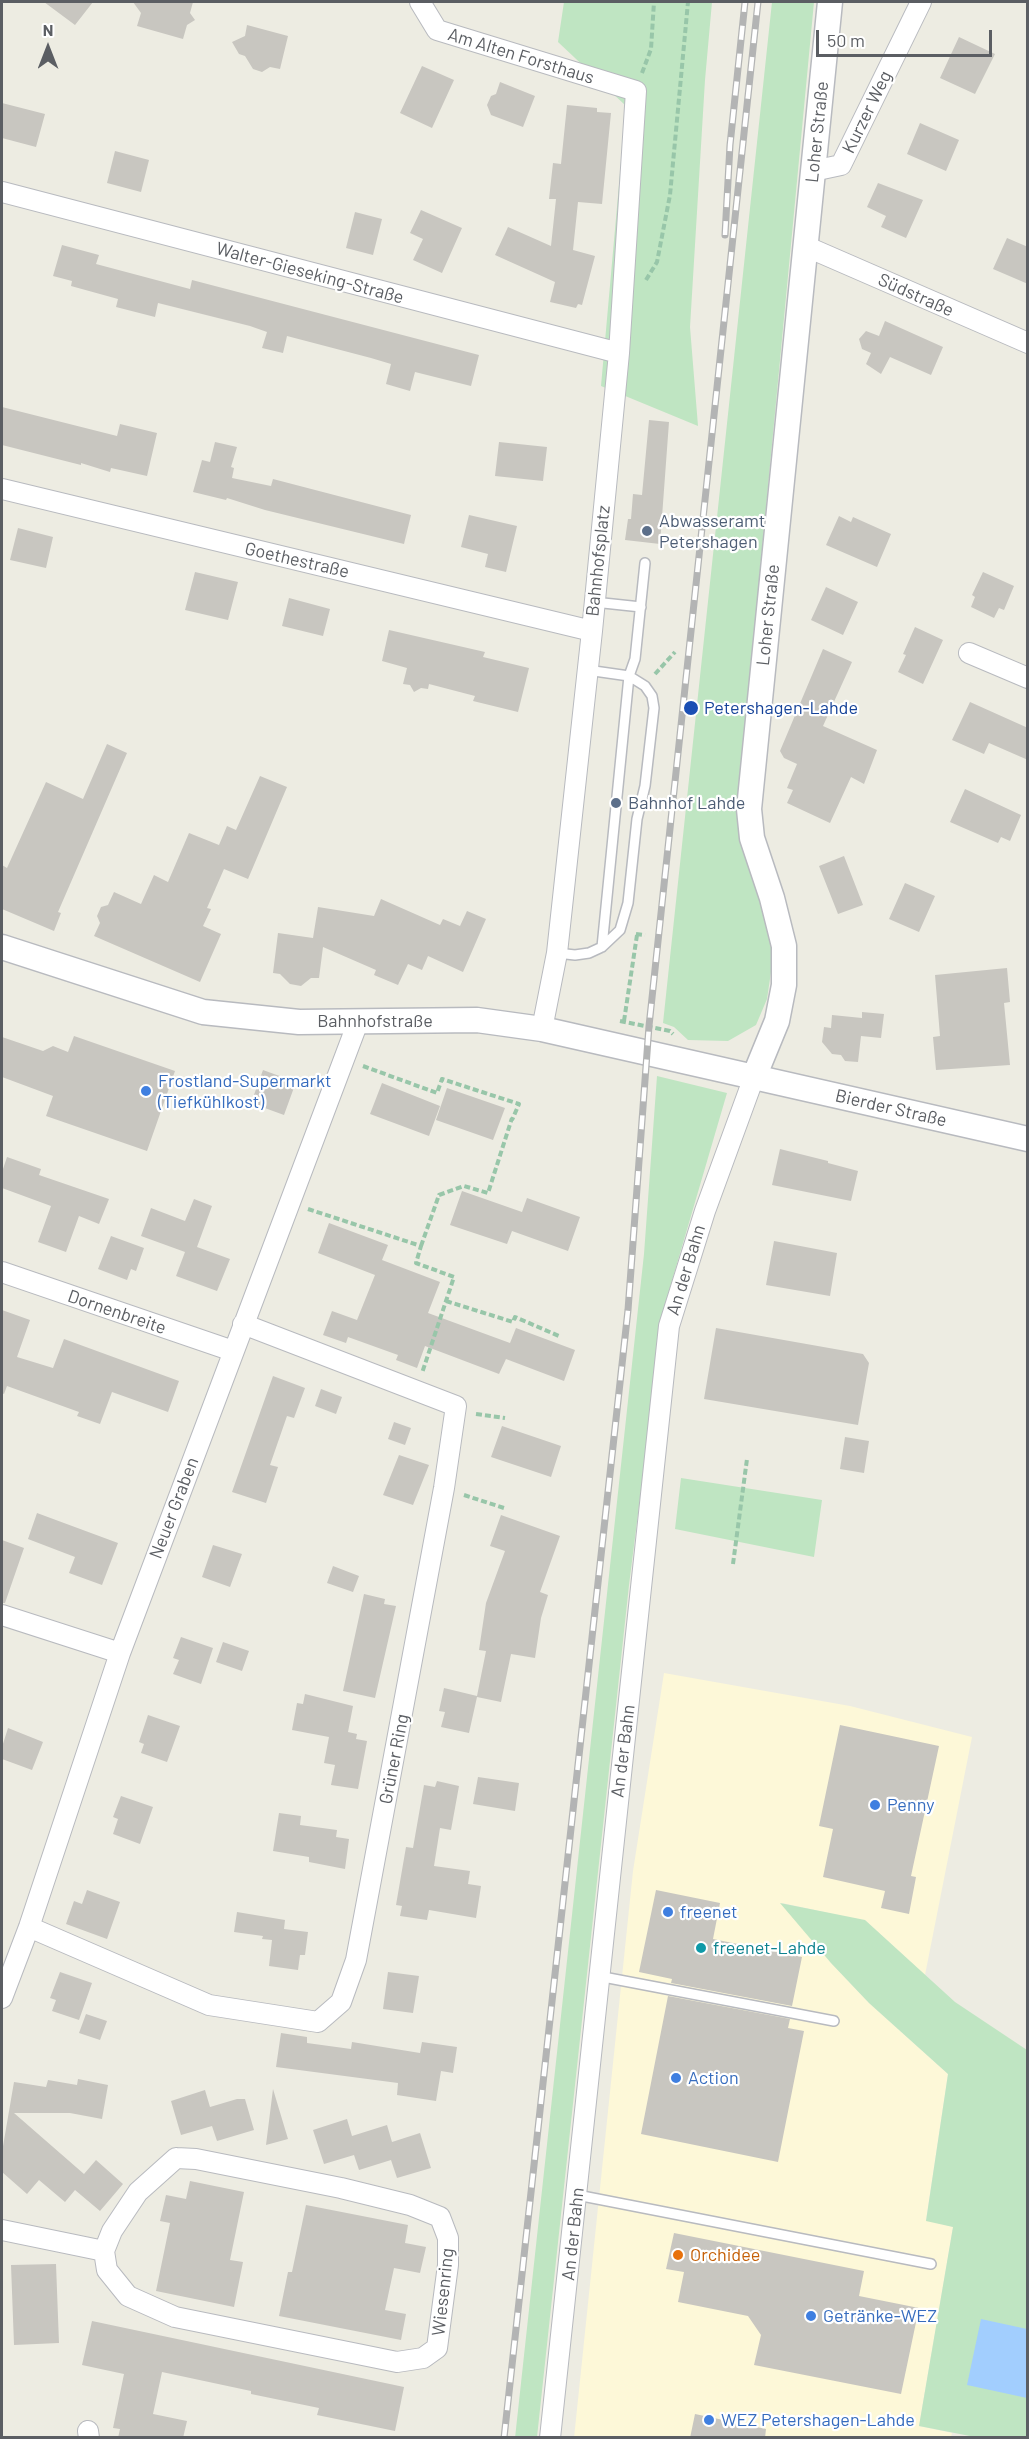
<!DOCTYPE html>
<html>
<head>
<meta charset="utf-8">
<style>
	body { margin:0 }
	#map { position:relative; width:1029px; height:2439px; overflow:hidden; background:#edece2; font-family:Barlow,sans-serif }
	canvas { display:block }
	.frame { position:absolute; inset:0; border:3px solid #5b5e63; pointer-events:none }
	.north { position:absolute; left:18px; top:18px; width:60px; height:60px; -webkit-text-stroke:4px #fff; paint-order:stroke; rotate:0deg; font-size:16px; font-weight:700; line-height:24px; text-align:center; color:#5b5e63 }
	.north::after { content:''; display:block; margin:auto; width:21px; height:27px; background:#5b5e63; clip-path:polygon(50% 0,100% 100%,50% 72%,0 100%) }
	.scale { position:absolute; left:816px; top:30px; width:176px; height:27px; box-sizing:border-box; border:3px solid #5b5e63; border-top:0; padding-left:8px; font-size:18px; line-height:21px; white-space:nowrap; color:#5b5e63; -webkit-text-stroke:4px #fff; paint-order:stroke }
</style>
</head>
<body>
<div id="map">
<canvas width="1029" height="2439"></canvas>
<div class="frame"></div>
<div class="north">N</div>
<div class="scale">50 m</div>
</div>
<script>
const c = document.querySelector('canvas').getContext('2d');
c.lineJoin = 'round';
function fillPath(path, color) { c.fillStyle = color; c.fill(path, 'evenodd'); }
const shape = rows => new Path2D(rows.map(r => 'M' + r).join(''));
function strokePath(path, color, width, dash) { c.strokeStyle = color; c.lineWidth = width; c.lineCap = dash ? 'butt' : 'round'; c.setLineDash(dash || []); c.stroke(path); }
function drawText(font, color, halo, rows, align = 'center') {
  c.font = font + ' Barlow,sans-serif'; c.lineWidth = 4.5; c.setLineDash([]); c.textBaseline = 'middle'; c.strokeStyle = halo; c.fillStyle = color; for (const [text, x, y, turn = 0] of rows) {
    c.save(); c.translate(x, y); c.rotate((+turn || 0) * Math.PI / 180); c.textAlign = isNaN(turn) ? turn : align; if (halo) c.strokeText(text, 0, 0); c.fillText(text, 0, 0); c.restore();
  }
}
fillPath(shape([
	[664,1673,850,1706,972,1737,925,1975,866,1921,782,1903,831,1963,869,2003,948,2074,926,2220,953,2227,919,2426,952,2433,951,2437,574,2438,633,1871]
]), '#fdf8d8');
fillPath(shape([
	[564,2,712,2,705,80,690,327,698,426,601,386,626,106,558,42],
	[772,2,814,2,737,813,753,875,773,929,771,972,767,999,756,1025,728,1041,688,1040,674,1027,663,1023],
	[657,1076,727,1093,664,1308,629,1585,537,2437,515,2438,644,1254],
	[681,1478,822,1500,814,1557,675,1529],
	[780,1903,865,1920,955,2002,1027,2050,1027,2437,975,2437,919,2426,953,2227,926,2221,948,2074,869,2003,831,1963]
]), '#bfe5c2');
fillPath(shape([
	[981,2319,1027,2329,1027,2398,967,2385]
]), '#a2cefe');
fillPath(shape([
	[44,2,93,2,75,25],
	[133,2,193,2,190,13,195,20,187,25,183,39,137,26,141,13],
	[247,25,288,36,280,69,270,67,262,72,253,69,245,56,239,54,232,42,245,36],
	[959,37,995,54,975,94,940,78],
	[422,66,454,80,432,128,400,113],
	[500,82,535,96,523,127,491,115,487,105,491,96,496,94],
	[2,103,45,114,36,147,2,138],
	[567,105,597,108,597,112,611,113,602,204,578,202,573,250,595,256,582,305,578,304,576,308,550,302,555,282,495,255,508,227,551,246,556,199,549,199,553,163,561,164],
	[920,123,959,140,946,171,907,154],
	[115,151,149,160,141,192,107,183],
	[878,183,923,200,906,238,881,227,886,216,867,207],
	[421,210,462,228,442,273,413,260,423,239,410,233],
	[355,212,382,219,373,255,346,248],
	[1007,238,1028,247,1028,284,993,269],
	[62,245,99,255,96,264,190,289,192,280,479,355,471,386,415,372,410,391,386,384,391,364,371,358,287,336,283,353,262,348,267,332,250,326,158,303,155,317,116,307,118,299,71,286,72,281,53,276],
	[885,321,943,347,931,375,890,357,881,374,866,364,871,353,862,349,859,339,866,331,879,336],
	[2,407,117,436,120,424,157,433,147,476,111,468,110,472,81,463,81,465,2,445],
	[649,420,669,422,660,544,625,540,628,519,631,519,633,494,642,495],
	[215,442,237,447,231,467,234,468,232,478,271,486,273,479,411,515,404,544,265,510,227,498,226,500,193,492,202,460,210,462],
	[499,442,547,447,543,481,495,476],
	[469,515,517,526,506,572,485,567,488,554,461,547],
	[839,516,851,522,853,517,891,534,877,567,826,545],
	[18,528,53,537,46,568,10,560],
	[195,572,238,582,228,620,185,610],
	[983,572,1014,586,1004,610,999,608,994,618,971,607,975,597,972,595],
	[826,587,858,602,843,635,811,620],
	[289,598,330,609,323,636,282,626],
	[915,627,943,640,923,684,898,672,906,655,903,654],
	[389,630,485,652,483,657,529,668,518,712,473,701,475,696,429,684,428,689,421,688,414,692,410,685,403,684,407,668,382,661],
	[823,649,852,662,823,726,877,750,864,784,851,777,830,823,787,803,793,790,787,788,797,764,784,758,780,751],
	[970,702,1028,728,1028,760,989,743,984,754,952,740],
	[107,744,127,753,58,912,61,913,54,931,2,909,2,865,7,868,46,782,83,799],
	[260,776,287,787,248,879,224,869,207,908,211,909,203,926,221,934,200,982,94,936,100,923,97,916,101,907,108,905,114,892,141,904,154,875,168,882,189,833,219,845,227,826,236,830],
	[965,789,1021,815,1010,841,1001,837,998,843,950,822],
	[844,856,863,905,838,914,819,866],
	[905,883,935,896,919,932,889,919],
	[381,899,440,925,443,919,460,926,467,911,486,919,463,972,428,956,422,970,408,964,398,985,374,975,376,970,323,947,319,978,311,978,301,986,290,984,280,974,273,973,278,933,313,938,318,907,374,916],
	[1007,968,1010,1002,1004,1003,1010,1065,936,1070,933,1037,940,1036,935,975],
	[862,1012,884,1014,881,1038,861,1036,858,1062,845,1061,841,1055,832,1054,822,1042,824,1027,831,1028,832,1015,862,1018],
	[74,1036,175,1071,147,1151,46,1116,53,1096,2,1077,2,1037,43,1051,53,1046,68,1052],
	[263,1070,296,1082,284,1115,251,1103],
	[382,1083,440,1106,429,1136,370,1114],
	[447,1088,505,1108,493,1140,436,1120],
	[780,1149,828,1161,828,1163,858,1171,851,1201,772,1185],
	[7,1157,41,1169,39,1175,109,1199,99,1224,79,1216,66,1252,38,1242,51,1206,2,1188,2,1172],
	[462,1191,522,1212,527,1198,580,1217,568,1251,512,1231,507,1244,450,1225],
	[194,1199,212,1206,197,1247,230,1259,217,1291,176,1276,185,1252,141,1236,151,1208,185,1221],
	[329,1223,388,1245,382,1260,440,1282,428,1313,510,1343,516,1328,575,1350,564,1381,506,1359,499,1374,425,1346,417,1368,396,1360,398,1355,348,1337,346,1343,323,1335,332,1311,357,1320,375,1275,318,1253],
	[111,1236,144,1248,136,1271,131,1269,127,1280,98,1269],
	[774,1241,837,1253,830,1296,766,1285],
	[2,1310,30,1320,17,1357,53,1368,64,1339,179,1381,168,1412,112,1392,100,1424,77,1416,79,1412,7,1386,4,1394,2,1393],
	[716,1328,863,1354,869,1363,858,1425,704,1399],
	[273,1376,305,1388,294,1418,287,1416,270,1465,278,1467,266,1503,232,1492],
	[321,1389,342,1397,336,1414,315,1406],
	[394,1422,411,1428,405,1445,388,1439],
	[502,1426,561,1446,551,1477,491,1457],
	[845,1437,869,1441,864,1473,840,1469],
	[399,1455,429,1465,413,1505,383,1495],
	[37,1513,118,1543,102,1585,69,1573,75,1557,28,1539],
	[501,1515,560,1536,540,1592,548,1595,541,1618,535,1658,511,1654,501,1702,477,1697,469,1733,441,1727,445,1712,439,1711,444,1688,477,1696,486,1651,479,1650,486,1603,505,1551,490,1546],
	[2,1540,24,1548,5,1603,2,1603],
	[213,1545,242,1554,230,1587,202,1577],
	[333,1566,359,1576,353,1592,327,1583],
	[364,1594,385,1599,384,1604,396,1606,375,1698,343,1691],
	[181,1637,213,1648,201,1684,173,1674,179,1660,173,1658],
	[223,1642,249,1651,242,1671,216,1662],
	[305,1694,353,1706,348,1732,357,1734,356,1739,367,1741,358,1789,331,1785,335,1765,324,1763,329,1737,292,1730,297,1703,303,1704],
	[148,1715,180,1726,167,1762,141,1753,144,1744,139,1742],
	[840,1725,939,1746,911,1876,916,1877,909,1914,881,1908,885,1891,823,1877,833,1829,819,1826],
	[8,1728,43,1742,32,1770,2,1759,2,1747],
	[478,1777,519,1783,515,1811,473,1804],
	[437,1781,459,1786,451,1830,440,1828,434,1866,470,1871,468,1884,481,1886,476,1918,429,1910,427,1920,400,1916,402,1906,396,1905,406,1847,413,1848,424,1785,435,1787],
	[121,1796,153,1807,140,1844,113,1834,118,1819,113,1817],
	[279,1813,301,1816,300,1825,337,1830,336,1837,349,1839,345,1869,309,1862,309,1857,273,1851],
	[87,1890,120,1902,107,1939,66,1924,74,1901,82,1904],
	[656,1890,720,1903,713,1939,802,1957,792,2006,671,1983,672,1979,639,1972],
	[237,1912,285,1920,284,1929,308,1932,305,1955,300,1955,298,1970,269,1966,272,1940,262,1939,263,1936,234,1932],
	[60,1972,92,1983,79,2020,52,2011,56,2000,50,1998],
	[388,1972,419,1976,413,2013,383,2009],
	[668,1996,790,2019,788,2028,804,2031,778,2162,641,2134],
	[86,2014,107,2021,100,2040,79,2033],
	[281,2033,307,2037,307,2043,351,2049,352,2042,420,2053,422,2042,457,2047,453,2073,441,2071,436,2101,397,2095,398,2083,276,2067],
	[78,2079,108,2085,102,2119,70,2113,14,2113,84,2174,96,2160,123,2184,100,2211,75,2190,65,2202,39,2180,27,2194,2,2172,2,2152,14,2082,46,2087,48,2080,77,2085],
	[273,2089,288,2139,266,2145],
	[205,2090,210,2107,237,2099,245,2099,254,2130,217,2141,212,2126,181,2135,171,2101],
	[347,2119,352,2136,387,2125,392,2142,420,2133,431,2168,397,2178,391,2160,359,2170,354,2155,324,2164,313,2130],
	[190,2181,244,2192,230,2260,243,2262,234,2307,156,2291,170,2223,160,2221,166,2195,186,2199],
	[306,2205,408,2225,405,2243,426,2247,420,2273,394,2268,385,2310,406,2314,401,2340,279,2316,288,2272,292,2272],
	[674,2233,864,2271,859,2296,919,2308,901,2394,754,2365,761,2335,748,2316,678,2302,684,2272,666,2269],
	[56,2264,59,2343,14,2345,11,2265],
	[92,2321,404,2387,395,2431,317,2415,319,2408,251,2394,251,2391,162,2372,153,2414,187,2421,183,2438,118,2438,120,2429,113,2428,124,2374,82,2365],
	[695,2414,766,2429,765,2438,690,2438]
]), '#c8c6c0');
const service = shape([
	[594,602,641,607],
	[602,947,629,676,635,659,645,563],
	[557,953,575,955,589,953,602,947,620,930,628,903,637,819,645,786,654,708,652,696,645,686,629,676,587,670],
	[598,1976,834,2021],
	[577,2195,931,2264]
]);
const minor = shape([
	[420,2,437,30,636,91,619,353,592,631,557,953,542,1029],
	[813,171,841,165,921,2],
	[2,192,619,353],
	[805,246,1028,343],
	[2,489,592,631],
	[969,653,1028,678],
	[2,1272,233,1351],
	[2,1615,120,1653],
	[29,1927,209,2005,318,2022,341,2002,356,1960,444,1488,456,1406,243,1324],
	[2,1998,29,1927,120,1653,358,1022],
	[176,2158,196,2159,341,2188,410,2205,440,2217,448,2238,448,2265,437,2348,423,2358,397,2362,175,2317,128,2296,107,2270,104,2251,112,2231,138,2192,176,2158],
	[2,2230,104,2251],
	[88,2431,89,2438],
	[550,2438,669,1326,705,1211,754,1077]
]);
const tertiary = shape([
	[2,947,203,1012,299,1022,477,1020,542,1029,1028,1139],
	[754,1077,777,1021,784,985,784,946,772,898,752,838,749,809,830,2]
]);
strokePath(service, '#b8babf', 12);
strokePath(minor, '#b8babf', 22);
strokePath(tertiary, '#b8babf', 27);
strokePath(shape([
	[642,73,651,49,654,2],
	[646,280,657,262,670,195,688,2],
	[655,674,675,652],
	[636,934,645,935],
	[620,1021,670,1031,673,1034],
	[624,1021,637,935],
	[363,1066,437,1093,442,1079,519,1104,512,1120],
	[308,1209,421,1246,416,1263,454,1277,422,1373],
	[421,1246,439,1195,464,1186,488,1193,512,1118],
	[446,1301,513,1322,515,1317,559,1336],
	[476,1414,505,1418],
	[464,1495,504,1508],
	[733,1564,747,1459]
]), '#98c6a9', 4, [6, 3]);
strokePath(service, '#fff', 9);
strokePath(minor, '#fff', 20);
strokePath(tertiary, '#fff', 24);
const rail = shape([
	[725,235,730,145,745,2],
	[504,2438,628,1310,649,1026,758,2]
]);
strokePath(rail, '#b3b4b4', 7);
strokePath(rail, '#fff', 4.5, [14]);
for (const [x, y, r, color] of [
	[647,531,6,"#5c6f8a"],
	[691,708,8,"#1a4fb4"],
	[616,803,6,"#5c6f8a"],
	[146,1091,6,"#3f7fe0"],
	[875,1805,6,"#3f7fe0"],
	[668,1912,6,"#3f7fe0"],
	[701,1948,6,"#0f9aa8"],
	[676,2078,6,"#3f7fe0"],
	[678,2255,6,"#e8710a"],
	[811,2316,6,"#3f7fe0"],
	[709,2420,6,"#3f7fe0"]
]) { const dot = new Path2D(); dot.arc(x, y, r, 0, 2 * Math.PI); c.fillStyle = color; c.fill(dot); strokePath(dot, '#fff', 2); }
drawText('18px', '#5b5e63', '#fff', [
	["Am Alten Forsthaus",521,56,17],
	["Kurzer Weg",867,112,-64],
	["Loher Straße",817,132,-84],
	["Walter-Gieseking-Straße",310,273,15],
	["Südstraße",916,295,24],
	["Goethestraße",297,560,13],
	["Bahnhofsplatz",598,561,-84],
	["Loher Straße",768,615,-84],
	["Bahnhofstraße",375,1021],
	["Bierder Straße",891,1108,13],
	["An der Bahn",686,1270,-73],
	["Dornenbreite",117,1312,19],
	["Neuer Graben",174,1508,-69],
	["An der Bahn",623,1751,-83],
	["Grüner Ring",394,1759,-79],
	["An der Bahn",573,2234,-84],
	["Wiesenring",443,2292,-84]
]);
drawText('18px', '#4e5e75', '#fff', [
	["Abwasseramt",659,521],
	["Petershagen",659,542],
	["Bahnhof Lahde",628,803]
], 'left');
drawText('18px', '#164399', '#fff', [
	["Petershagen-Lahde",704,708]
], 'left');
drawText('18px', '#366cbe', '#fff', [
	["Frostland-Supermarkt",158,1081],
	["(Tiefkühlkost)",158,1102],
	["Penny",887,1805],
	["freenet",680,1912],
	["Action",688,2078],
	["Getränke-WEZ",823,2316],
	["WEZ Petershagen-Lahde",721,2420]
], 'left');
drawText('18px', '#0d838f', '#fff', [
	["freenet-Lahde",713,1948]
], 'left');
drawText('18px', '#c56008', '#fff', [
	["Orchidee",690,2255]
], 'left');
</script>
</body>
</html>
